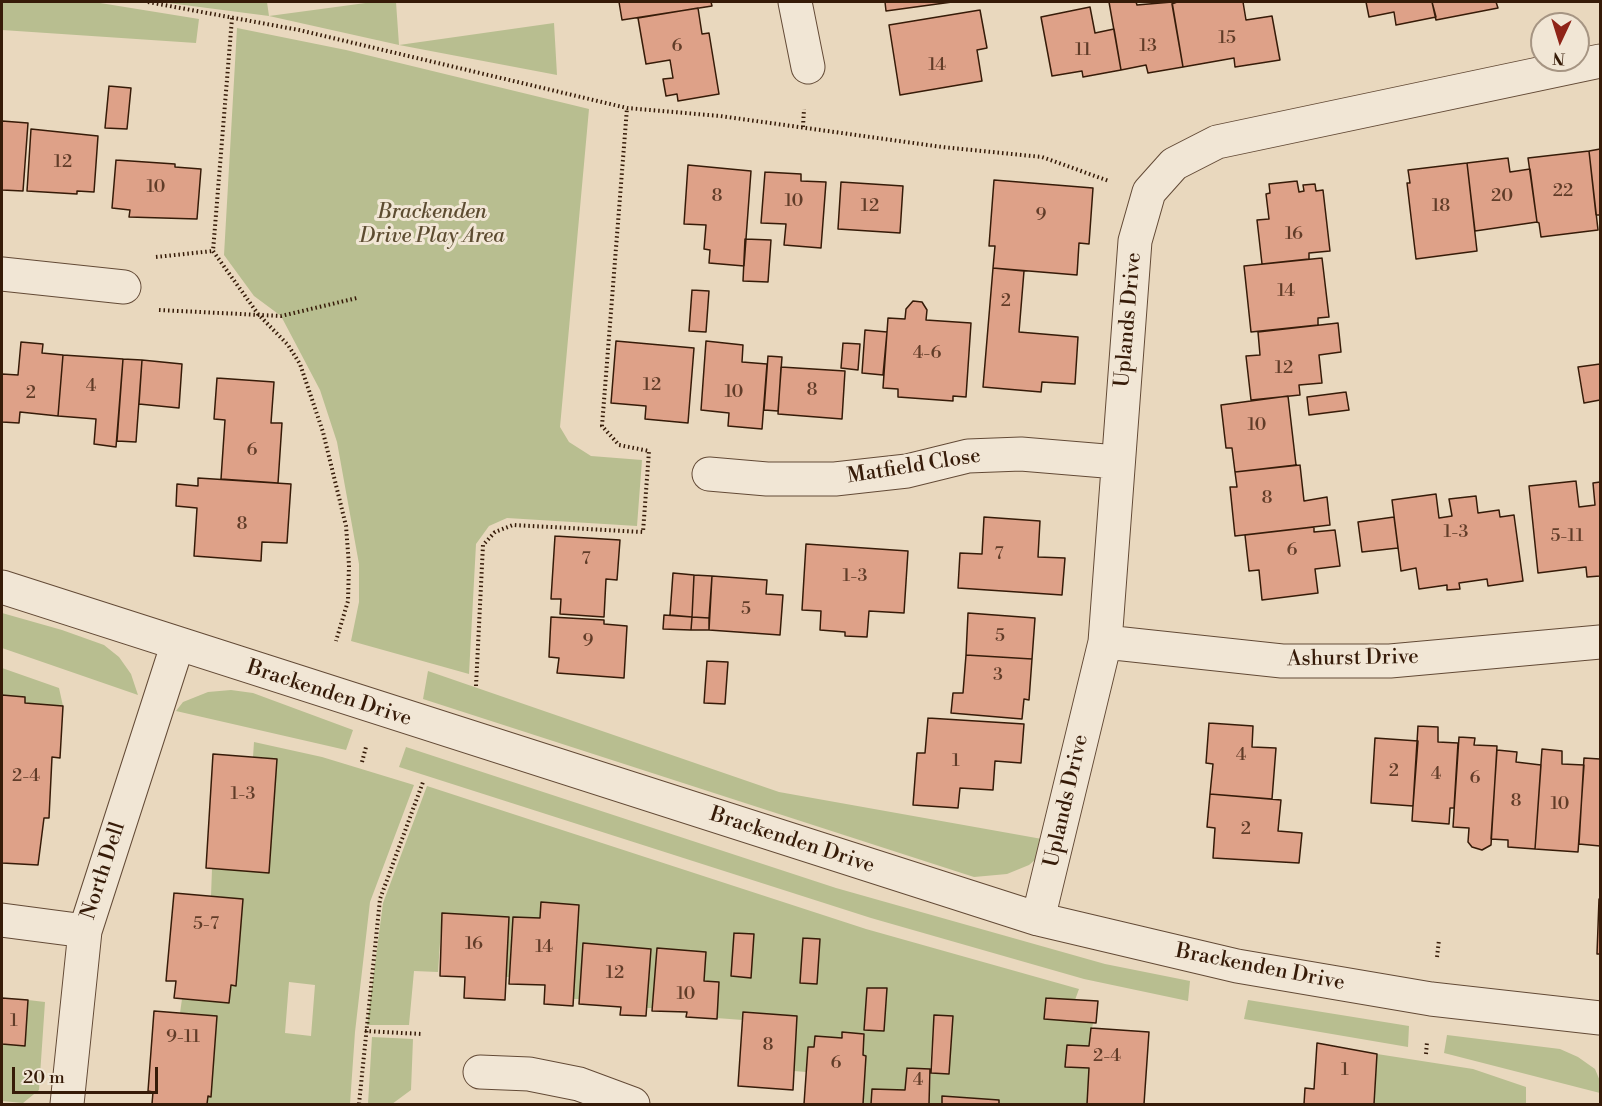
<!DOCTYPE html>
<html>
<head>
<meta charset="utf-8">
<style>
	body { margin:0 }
	#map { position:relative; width:1602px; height:1106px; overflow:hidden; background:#e9d8be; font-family:"Libre Bodoni",serif }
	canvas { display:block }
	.frame { position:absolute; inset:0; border:3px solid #361b08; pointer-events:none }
	.north { position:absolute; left:1530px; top:12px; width:60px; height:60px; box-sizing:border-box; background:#f1e6d5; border:2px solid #a69583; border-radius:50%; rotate:184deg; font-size:16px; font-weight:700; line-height:24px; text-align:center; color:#361b08 }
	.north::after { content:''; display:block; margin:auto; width:21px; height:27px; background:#8f2418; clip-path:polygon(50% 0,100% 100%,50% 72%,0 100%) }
	.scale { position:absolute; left:12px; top:1067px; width:146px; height:27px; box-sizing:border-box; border:3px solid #361b08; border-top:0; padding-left:8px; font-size:18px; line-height:21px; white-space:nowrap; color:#361b08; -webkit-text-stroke:4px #f1e6d5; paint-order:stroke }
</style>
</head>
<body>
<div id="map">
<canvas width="1602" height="1106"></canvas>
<div class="frame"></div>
<div class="north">N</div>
<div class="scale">20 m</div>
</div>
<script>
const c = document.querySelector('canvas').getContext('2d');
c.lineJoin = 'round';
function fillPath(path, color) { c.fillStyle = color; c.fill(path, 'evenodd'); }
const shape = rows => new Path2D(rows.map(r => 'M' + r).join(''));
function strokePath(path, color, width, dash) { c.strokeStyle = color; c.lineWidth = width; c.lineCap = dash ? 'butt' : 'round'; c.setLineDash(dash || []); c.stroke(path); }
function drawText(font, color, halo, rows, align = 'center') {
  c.font = font + ' "Libre Bodoni",serif'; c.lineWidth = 6; c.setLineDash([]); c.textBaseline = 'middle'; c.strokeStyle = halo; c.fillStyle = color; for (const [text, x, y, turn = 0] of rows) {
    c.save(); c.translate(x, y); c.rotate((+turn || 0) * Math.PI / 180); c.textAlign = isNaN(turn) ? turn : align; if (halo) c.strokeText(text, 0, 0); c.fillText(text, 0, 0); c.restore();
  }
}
fillPath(shape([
	[2,2,94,2,199,19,196,43,2,30],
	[161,2,267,2,269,16,373,2,396,2,399,45,554,23,557,75,399,45,269,16],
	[237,28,346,50,589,109,560,427,569,442,591,456,642,460,637,526,507,518,489,526,476,544,469,674,351,641,359,602,359,564,337,442,320,390,281,316,254,296,224,255],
	[2,613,62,630,104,645,119,657,131,674,138,695,2,648],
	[2,668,59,688,63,706,25,703,25,697,2,695],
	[428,671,779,792,1042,839,1043,853,1029,865,1007,874,974,877,423,699],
	[231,690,253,693,353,730,346,750,176,711,183,702,208,692],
	[254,742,322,757,414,785,370,902,355,1032,350,1104,207,1104,208,1096,210,1097,217,1016,180,1013,182,999,229,1003,231,985,236,985,243,899,211,896,212,869,269,872,277,759,253,757],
	[289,982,315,985,311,1036,285,1033],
	[406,747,836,888,1105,964,1190,981,1188,1001,1084,979,871,918,399,767],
	[427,786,866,929,1079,989,1075,1000,1046,998,1044,1019,1093,1023,1089,1046,1067,1046,1065,1066,1089,1068,1087,1104,999,1104,999,1100,943,1096,942,1104,929,1104,931,1073,948,1074,952,1016,934,1015,930,1069,907,1068,905,1090,872,1089,871,1104,863,1104,866,1056,863,1055,863,1034,842,1032,842,1038,815,1036,814,1047,808,1047,806,1072,794,1071,797,1016,744,1012,743,1020,716,1018,719,982,704,981,706,952,657,948,652,1008,647,1008,651,949,580,999,573,999,579,905,541,902,540,918,513,917,509,977,506,977,509,917,442,913,438,972,414,971,409,1025,367,1025,383,903],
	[734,933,754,935,750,978,731,976],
	[803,938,820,939,817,984,800,983],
	[867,988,887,988,883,1031,864,1029],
	[28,1000,45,1002,39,1090,23,1103,2,1101,2,1044,25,1045],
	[1248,1000,1409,1026,1408,1047,1244,1019],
	[1447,1035,1560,1049,1578,1057,1595,1069,1600,1081,1600,1093,1444,1053],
	[372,1037,413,1039,411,1090,392,1104,368,1104],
	[1377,1054,1473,1069,1526,1087,1526,1104,1374,1104]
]), '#b8be90');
const building = shape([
	[619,2,711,2,712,6,622,20,619,2],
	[885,2,952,2,886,11,885,2],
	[1109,2,1136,2,1137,5,1172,2,1183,67,1148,73,1146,65,1121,70,1109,2],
	[1243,2,1246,20,1272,16,1280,60,1235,67,1234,58,1183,67,1172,4,1177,2,1243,2],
	[1366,2,1432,2,1436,17,1396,25,1394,12,1369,17,1366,2],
	[1432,2,1496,2,1498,8,1436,20,1432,2],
	[1090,7,1095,33,1114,29,1121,70,1083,77,1082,71,1052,76,1041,17,1090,7],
	[698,8,702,34,709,33,719,94,678,101,677,94,666,96,663,79,673,78,670,60,646,64,638,18,698,8],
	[980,10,987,48,977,50,982,81,900,95,889,25,980,10],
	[109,86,131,88,127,129,105,128,109,86],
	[2,121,28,123,23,191,2,190,2,121],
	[31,129,98,136,94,192,77,191,77,194,27,191,31,129],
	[1600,149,1600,215,1596,215,1589,151,1600,149],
	[1589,151,1598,230,1541,237,1539,223,1537,222,1528,158,1589,151],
	[1508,158,1510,172,1530,169,1537,222,1475,231,1467,163,1508,158],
	[116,160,175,164,175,167,201,169,197,219,129,217,130,210,112,208,116,160],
	[1467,163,1477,251,1416,259,1407,183,1410,183,1408,170,1467,163],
	[688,165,751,171,744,266,709,263,710,250,704,249,706,225,684,224,688,165],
	[765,172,801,174,801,181,826,182,821,248,784,245,786,224,761,223,765,172],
	[994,180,1093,188,1089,244,1079,243,1077,275,993,268,995,246,989,246,994,180],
	[1297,181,1299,192,1304,191,1303,185,1315,184,1316,191,1323,190,1330,251,1309,253,1309,259,1262,264,1257,220,1269,219,1266,194,1270,193,1269,184,1297,181],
	[841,182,903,186,900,233,838,229,841,182],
	[745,239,771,240,768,282,743,281,745,239],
	[1322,258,1329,317,1318,318,1318,325,1251,332,1244,266,1322,258],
	[993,268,1024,271,1019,332,1078,337,1075,384,1042,382,1041,392,983,387,993,268],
	[692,290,709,291,706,332,689,331,692,290],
	[913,301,922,302,927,310,926,320,971,323,966,397,953,396,953,401,898,397,898,389,883,388,888,318,905,319,906,309,913,301],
	[1338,323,1341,352,1319,355,1322,383,1299,385,1300,395,1251,400,1246,356,1260,355,1258,332,1338,323],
	[865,330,887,332,883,375,862,373,865,330],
	[616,341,694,348,688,423,645,419,646,406,611,403,616,341],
	[706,341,743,345,742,362,767,364,762,429,728,426,729,413,701,410,706,341],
	[21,342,43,344,42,353,63,355,58,416,20,412,19,423,2,422,2,374,18,375,21,342],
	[843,343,860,344,858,370,841,368,843,343],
	[63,355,123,359,116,447,94,444,96,419,58,416,63,355],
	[768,356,782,357,778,411,764,410,768,356],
	[123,359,142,360,136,442,117,441,123,359],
	[142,360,182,364,179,408,139,404,142,360],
	[1600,364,1600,400,1584,403,1578,367,1600,364],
	[781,367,845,371,842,419,778,414,781,367],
	[217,378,274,382,271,423,282,423,278,483,221,479,225,420,214,419,217,378],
	[1346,392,1349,410,1309,415,1307,397,1346,392],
	[1288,396,1296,465,1235,472,1232,448,1226,448,1221,405,1288,396],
	[1300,465,1304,501,1327,497,1330,525,1235,536,1230,487,1237,487,1235,472,1300,465],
	[198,478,291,484,287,543,262,542,261,561,194,556,197,508,176,506,177,484,198,486,198,478],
	[1576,481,1579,507,1595,505,1593,483,1600,482,1600,576,1587,577,1586,567,1538,573,1529,486,1576,481],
	[1436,494,1439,518,1452,516,1449,499,1476,496,1478,513,1499,510,1500,517,1514,515,1523,581,1488,586,1487,579,1459,583,1460,589,1447,590,1447,585,1419,589,1416,568,1401,571,1392,500,1436,494],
	[984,517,1040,521,1038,557,1065,558,1062,595,958,588,960,553,982,554,984,517],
	[1394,517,1398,548,1362,552,1358,522,1394,517],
	[1314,527,1314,532,1335,530,1340,566,1315,569,1318,593,1262,600,1259,570,1249,571,1245,535,1314,527],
	[555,536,620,540,617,580,606,579,604,617,560,614,561,599,551,599,555,536],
	[806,544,908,551,904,613,869,611,867,637,845,636,845,632,820,630,821,611,802,610,806,544],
	[673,573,694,575,692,617,670,615,673,573],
	[694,575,712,576,709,618,692,617,694,575],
	[712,576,767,580,766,594,783,595,780,635,709,630,712,576],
	[968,613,1035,618,1032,659,966,655,968,613],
	[664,615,692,617,691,630,663,629,664,615],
	[551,617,604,620,604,624,627,626,624,678,557,673,559,658,549,657,551,617],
	[692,617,709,618,709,630,691,630,692,617],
	[966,655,1032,659,1029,700,1024,699,1022,719,951,713,953,693,963,693,966,655],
	[707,661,728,662,725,704,704,703,707,661],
	[2,695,25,697,25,703,63,706,60,758,52,757,49,818,44,818,38,865,2,863,2,695],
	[928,718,1024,724,1021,763,995,761,993,790,960,788,958,808,913,805,917,753,925,753,928,718],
	[1209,723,1253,726,1252,747,1276,748,1272,799,1210,794,1213,764,1206,763,1209,723],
	[1418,726,1438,727,1438,742,1458,743,1454,808,1450,808,1449,824,1412,821,1418,726],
	[1459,737,1475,738,1474,745,1497,746,1491,845,1482,850,1472,847,1468,842,1469,828,1453,827,1459,737],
	[1375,738,1418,741,1413,806,1371,803,1375,738],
	[1542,749,1562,751,1562,764,1584,765,1578,852,1535,849,1542,749],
	[1497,750,1517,752,1516,762,1541,765,1535,849,1508,847,1508,840,1491,839,1497,750],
	[213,754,277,759,269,873,206,868,213,754],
	[1584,758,1600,759,1600,846,1579,844,1584,758],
	[1210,794,1281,800,1278,831,1302,833,1299,863,1213,858,1215,828,1207,827,1210,794],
	[174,893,243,899,236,986,231,985,229,1003,174,998,176,981,166,981,174,893],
	[1599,899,1600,899,1600,954,1597,954,1599,899],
	[541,902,579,905,573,1006,544,1004,545,985,509,984,513,917,540,918,541,902],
	[442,913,509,917,505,1000,464,998,465,977,440,976,442,913],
	[734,933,754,934,751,978,731,976,734,933],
	[803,938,820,939,817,984,800,983,803,938],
	[583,943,651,949,646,1016,620,1015,621,1007,579,1004,583,943],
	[657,948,706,952,704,981,719,982,717,1019,686,1017,687,1012,652,1011,657,948],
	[867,988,887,988,884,1031,864,1030,867,988],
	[2,998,28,1000,25,1046,2,1044,2,998],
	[1046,998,1098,1001,1096,1023,1044,1019,1046,998],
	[154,1011,217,1016,211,1097,208,1096,207,1104,152,1104,153,1092,148,1091,154,1011],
	[743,1012,797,1016,793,1090,738,1086,743,1012],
	[934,1015,953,1016,949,1074,931,1073,934,1015],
	[1091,1028,1149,1032,1144,1104,1087,1104,1089,1068,1065,1067,1067,1045,1089,1046,1091,1028],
	[842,1032,864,1034,863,1055,866,1056,863,1104,804,1104,808,1047,814,1047,815,1036,842,1038,842,1032],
	[1317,1043,1377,1054,1374,1104,1304,1104,1305,1088,1314,1089,1317,1043],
	[907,1068,930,1069,929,1104,871,1104,872,1089,905,1090,907,1068],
	[942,1096,999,1100,999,1104,942,1104,942,1096]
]);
fillPath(building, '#dea188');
strokePath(building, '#361b08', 1.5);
const minor = shape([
	[795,2,808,67],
	[2,274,124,287],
	[709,474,767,479,835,479,907,471,968,456,1021,454,1117,462],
	[2,587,1038,919,1237,966,1431,999,1600,1018],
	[1105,642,1282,661,1390,661,1600,642],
	[1038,919,1105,642,1135,241,1149,192,1174,164,1217,142,1600,61],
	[2,920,85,931],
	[480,1072,529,1074,579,1084,633,1104],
	[67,1104,85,931,177,646]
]);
strokePath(minor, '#634a36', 35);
strokePath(shape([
	[148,2,299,30,627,108,720,116,942,147,1042,157,1109,181],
	[232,18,213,251,258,314,288,345,300,364,323,432,346,526,349,565,348,601,336,641],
	[803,127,804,109],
	[156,257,213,251],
	[159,310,281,316,357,298],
	[476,686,483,545,495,532,513,525,643,532,649,451,619,445,602,426,627,108],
	[362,762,366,747],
	[1437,957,1439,940],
	[365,1031,422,1034],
	[1426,1054,1427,1042],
	[359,1104,380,899,423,782]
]), '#361b08', 4, [1.5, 3]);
strokePath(minor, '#f1e6d5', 33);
drawText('18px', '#603c28', null, [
	["15",1227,39],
	["6",677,47],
	["13",1148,47],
	["11",1083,51],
	["14",937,66],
	["12",63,163],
	["10",156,188],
	["22",1563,192],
	["8",717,197],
	["20",1502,197],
	["10",794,202],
	["12",870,207],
	["18",1441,207],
	["9",1041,216],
	["16",1294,235],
	["14",1286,292],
	["2",1006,302],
	["4-6",927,354],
	["12",1284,369],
	["12",652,386],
	["4",91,387],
	["8",812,391],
	["10",734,393],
	["2",31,394],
	["10",1257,426],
	["6",252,451],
	["8",1267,499],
	["8",242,525],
	["1-3",1456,533],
	["5-11",1567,537],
	["6",1292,551],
	["7",999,555],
	["7",586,560],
	["1-3",855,577],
	["5",746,610],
	["5",1000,637],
	["9",588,642],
	["3",998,676],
	["4",1241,756],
	["1",956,762],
	["2",1394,772],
	["4",1436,775],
	["2-4",26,777],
	["6",1475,779],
	["1-3",243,795],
	["8",1516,802],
	["10",1560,805],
	["2",1246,830],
	["5-7",206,925],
	["16",474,945],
	["14",544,948],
	["12",615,974],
	["10",686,995],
	["1",14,1022],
	["9-11",183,1038],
	["8",768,1046],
	["2-4",1107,1057],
	["6",836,1064],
	["1",1345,1071],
	["4",918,1081]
]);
drawText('italic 21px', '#5d4c31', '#f1e6d5', [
	["Brackenden",432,213],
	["Drive Play Area",432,237]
]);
drawText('21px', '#361b08', '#f1e6d5', [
	["Uplands Drive",1129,320,-85],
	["Matfield Close",914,467,-9],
	["Ashurst Drive",1353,659,-1],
	["Brackenden Drive",329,694,18],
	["Uplands Drive",1067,801,-77],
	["Brackenden Drive",792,841,18],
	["North Dell",104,871,-72],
	["Brackenden Drive",1260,968,11]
]);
</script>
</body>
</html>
